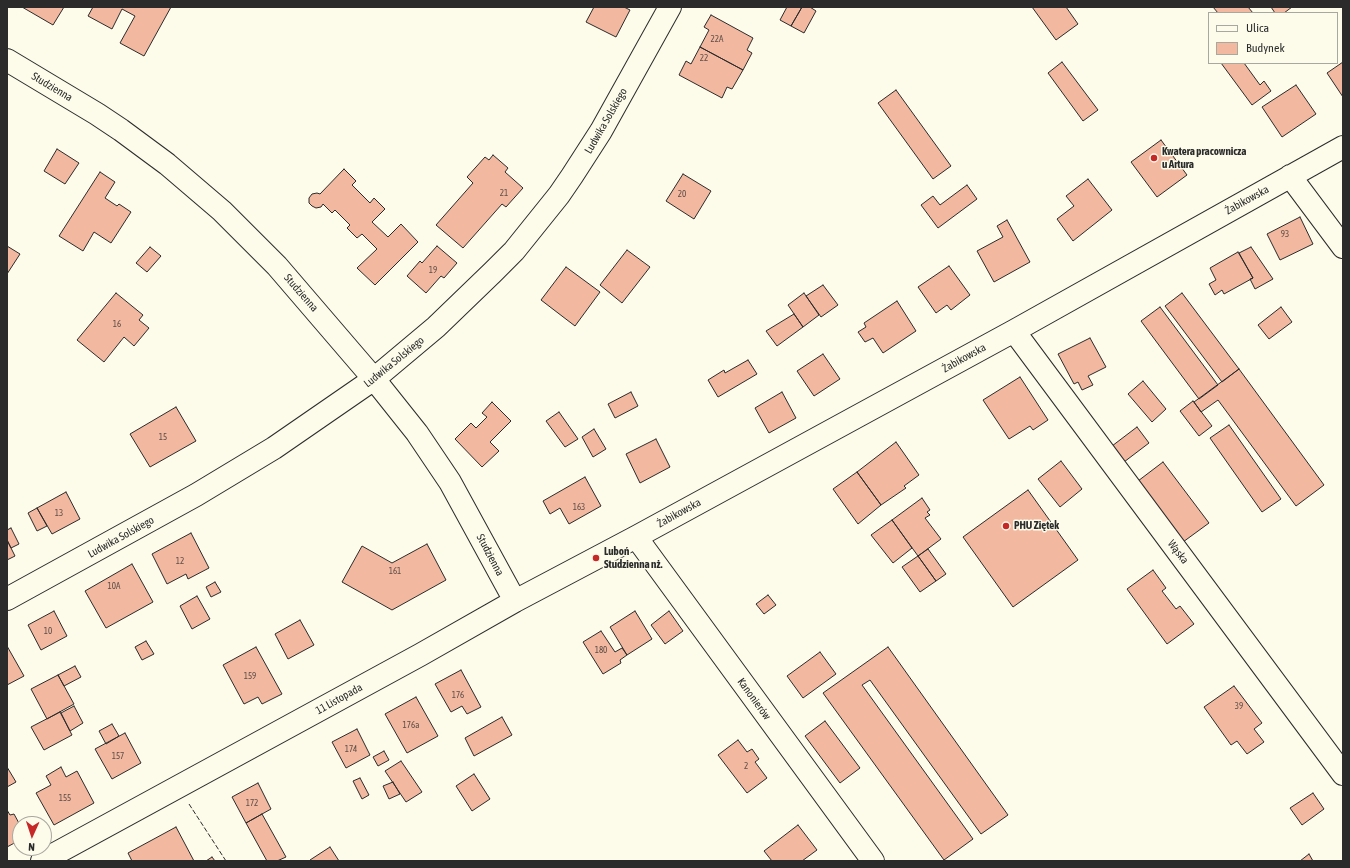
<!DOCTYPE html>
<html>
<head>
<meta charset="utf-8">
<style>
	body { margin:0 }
	#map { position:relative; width:1350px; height:868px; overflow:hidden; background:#fdfbea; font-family:"Asap Condensed",sans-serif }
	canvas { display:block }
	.frame { position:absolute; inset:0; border:8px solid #2b2b2b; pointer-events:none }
	.legend { position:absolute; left:1208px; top:12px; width:130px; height:52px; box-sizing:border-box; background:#fdfbea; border:1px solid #a9a89e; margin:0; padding:5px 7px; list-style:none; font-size:12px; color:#2b2b2b }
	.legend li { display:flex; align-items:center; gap:8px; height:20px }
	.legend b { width:20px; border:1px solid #a9a89e }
	.north { position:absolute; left:12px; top:816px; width:40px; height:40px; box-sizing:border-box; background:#fdfbea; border:1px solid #a9a89e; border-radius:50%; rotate:183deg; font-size:11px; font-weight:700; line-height:16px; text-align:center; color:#2b2b2b }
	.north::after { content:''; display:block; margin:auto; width:14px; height:18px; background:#c62828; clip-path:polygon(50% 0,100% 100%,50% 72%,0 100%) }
</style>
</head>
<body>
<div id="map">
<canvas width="1350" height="868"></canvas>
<div class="frame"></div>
<ul class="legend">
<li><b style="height:5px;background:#fdfbea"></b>Ulica</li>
<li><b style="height:11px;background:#f2b8a0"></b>Budynek</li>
</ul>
<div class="north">N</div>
</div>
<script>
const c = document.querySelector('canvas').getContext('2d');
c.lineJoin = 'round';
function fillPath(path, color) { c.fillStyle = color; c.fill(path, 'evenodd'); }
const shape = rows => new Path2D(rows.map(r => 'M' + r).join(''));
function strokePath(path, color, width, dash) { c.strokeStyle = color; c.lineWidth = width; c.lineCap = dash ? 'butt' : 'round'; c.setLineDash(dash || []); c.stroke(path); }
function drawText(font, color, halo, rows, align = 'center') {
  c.font = font + ' "Asap Condensed",sans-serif'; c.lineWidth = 3; c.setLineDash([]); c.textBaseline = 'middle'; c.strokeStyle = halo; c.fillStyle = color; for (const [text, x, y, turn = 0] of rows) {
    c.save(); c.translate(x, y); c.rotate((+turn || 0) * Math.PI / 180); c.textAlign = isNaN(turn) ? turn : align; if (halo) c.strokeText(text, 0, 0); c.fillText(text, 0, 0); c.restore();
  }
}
const building = shape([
	[22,7,64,7,53,25,22,7],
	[93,7,171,7,144,56,120,43,135,16,122,9,112,29,88,16,93,7],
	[594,7,624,7,630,10,616,37,586,22,594,7],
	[787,7,802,7,791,26,780,20,787,7],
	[802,7,810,7,816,11,804,33,791,26,802,7],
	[1032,7,1066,7,1078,24,1056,40,1032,7],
	[1213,7,1248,7,1253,13,1218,13,1213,7],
	[1271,7,1292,7,1284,13,1275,13,1271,7],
	[711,15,753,38,747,50,752,53,743,70,700,47,709,30,704,27,711,15],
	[700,47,743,70,732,89,727,87,722,98,679,75,686,61,691,64,700,47],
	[1062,62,1098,110,1083,121,1048,73,1062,62],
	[1343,62,1343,97,1327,73,1343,62],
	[1221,63,1244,63,1260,85,1264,81,1271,91,1252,105,1221,63],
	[1296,85,1316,114,1282,137,1262,107,1296,85],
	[896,90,951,166,933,179,878,103,896,90],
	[1161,140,1187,175,1157,197,1131,162,1161,140],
	[57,149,79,163,65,184,44,171,57,149],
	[493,155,508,168,505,172,523,188,506,207,502,204,463,248,436,225,473,183,467,177,485,157,489,160,493,155],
	[344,169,356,181,352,185,370,203,374,198,385,209,372,222,388,237,401,224,418,242,375,285,357,268,377,249,362,234,357,238,347,228,350,225,335,210,332,213,323,204,321,207,316,208,312,206,309,203,309,198,312,194,317,193,320,194,344,169],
	[100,172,115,182,105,198,117,206,119,204,131,212,111,243,94,232,83,251,59,236,100,172],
	[683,174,711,191,694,219,666,201,683,174],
	[1088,179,1112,210,1073,241,1057,219,1074,206,1066,196,1088,179],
	[967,185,977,199,938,228,921,205,933,196,940,205,967,185],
	[1300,217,1313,244,1280,260,1267,234,1300,217],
	[1007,220,1030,262,994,282,977,251,1003,237,997,226,1007,220],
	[7,246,20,254,7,274,7,246],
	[437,246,457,263,444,278,441,276,426,293,407,276,420,261,422,263,437,246],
	[150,247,161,256,147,272,136,263,150,247],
	[1251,247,1273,279,1255,289,1250,279,1253,278,1239,253,1251,247],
	[627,250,650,267,622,303,600,285,627,250],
	[1238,252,1253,278,1224,294,1222,290,1215,295,1209,284,1216,280,1210,268,1238,252],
	[949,266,970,295,951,310,947,305,936,313,918,287,949,266],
	[566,267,600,292,575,326,541,300,566,267],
	[823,285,838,305,821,317,806,296,823,285],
	[116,293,143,315,139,320,149,328,134,346,124,337,104,362,77,340,116,293],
	[804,293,819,315,803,327,788,305,804,293],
	[1182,293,1239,369,1222,382,1165,306,1182,293],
	[897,301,916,331,883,353,873,338,865,342,858,332,866,327,864,323,897,301],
	[1160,307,1218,385,1199,399,1141,321,1160,307],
	[1281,307,1292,322,1269,339,1258,325,1281,307],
	[794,314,803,327,777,346,766,331,794,314],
	[1090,338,1106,367,1088,376,1093,385,1082,390,1078,382,1074,384,1058,354,1090,338],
	[823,354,840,379,814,396,797,371,823,354],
	[748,360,757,374,718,397,708,380,724,370,725,373,748,360],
	[1239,369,1324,485,1296,506,1218,400,1201,412,1194,402,1239,369],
	[1020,377,1048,420,1033,430,1030,426,1009,439,983,400,1020,377],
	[1143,381,1166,409,1152,422,1128,394,1143,381],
	[631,392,638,406,615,418,608,404,631,392],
	[782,392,796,418,769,433,755,408,782,392],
	[1193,401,1212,426,1199,436,1180,411,1193,401],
	[492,402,511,421,490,442,499,451,482,467,455,439,471,423,476,428,487,417,482,413,492,402],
	[176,407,196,441,150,467,130,434,176,407],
	[559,412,578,439,565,447,546,421,559,412],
	[1229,425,1281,499,1262,512,1210,438,1229,425],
	[1137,427,1149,443,1124,462,1112,446,1137,427],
	[594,429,606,449,593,457,582,437,594,429],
	[656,439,670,467,640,483,626,454,656,439],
	[896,442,919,475,904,486,906,488,881,505,857,472,896,442],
	[1061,461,1082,489,1060,507,1038,479,1061,461],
	[1163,462,1209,523,1183,542,1138,481,1163,462],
	[857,472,881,505,858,524,833,489,857,472],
	[585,477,601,506,569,524,560,508,550,514,543,501,585,477],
	[1028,490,1078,560,1013,607,963,537,1028,490],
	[66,492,80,519,52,534,37,508,66,492],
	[922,498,930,510,927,512,930,515,925,518,941,539,918,556,892,520,922,498],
	[37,508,47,526,37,531,28,513,37,508],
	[892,520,912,548,893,563,871,535,892,520],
	[11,528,19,544,11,548,7,540,7,530,11,528],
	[191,533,209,568,188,579,186,574,167,584,152,554,191,533],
	[7,540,15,556,7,560,7,540],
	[427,544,446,580,392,610,342,582,362,546,392,563,427,544],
	[928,549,946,574,936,581,918,556,928,549],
	[918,556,936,581,920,592,902,567,918,556],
	[132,564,153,602,106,628,85,591,132,564],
	[1153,570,1166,588,1162,591,1176,609,1180,606,1194,624,1167,644,1127,589,1153,570],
	[215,582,221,592,211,597,206,587,215,582],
	[768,595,776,605,764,614,756,604,768,595],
	[197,596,210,619,192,629,180,606,197,596],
	[54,611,67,636,41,650,28,625,54,611],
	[635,611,652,639,627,655,610,627,635,611],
	[669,611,683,631,665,644,651,625,669,611],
	[300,620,314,645,288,659,275,634,300,620],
	[601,631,615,652,622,648,627,655,620,660,621,663,603,674,583,642,601,631],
	[146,641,154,654,142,660,135,647,146,641],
	[7,646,24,676,7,685,7,646],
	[256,647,282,694,262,704,258,697,244,704,223,665,256,647],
	[888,647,1008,815,981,834,870,680,862,685,973,839,944,860,823,693,888,647],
	[820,652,836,674,803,698,787,676,820,652],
	[75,666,81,677,64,686,58,675,75,666],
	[461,670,481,707,467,714,462,706,451,712,435,684,461,670],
	[58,675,74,704,47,719,31,689,58,675],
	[1234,686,1262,723,1254,729,1264,742,1247,754,1237,741,1231,745,1204,707,1234,686],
	[416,697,438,736,407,753,385,714,416,697],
	[74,706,83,723,70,731,61,713,74,706],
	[60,712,72,735,44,750,31,727,60,712],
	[502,717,512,735,474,756,465,738,502,717],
	[825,721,860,768,840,783,805,736,825,721],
	[112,724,119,736,106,744,99,731,112,724],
	[357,729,370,755,346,768,332,742,357,729],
	[125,733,141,763,112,779,95,749,125,733],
	[738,740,747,752,752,749,759,759,755,762,767,778,747,793,718,755,738,740],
	[384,751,389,760,378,766,373,757,384,751],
	[401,761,422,792,406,802,385,771,401,761],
	[7,767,16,782,7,787,7,767],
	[61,767,66,777,77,771,94,803,54,825,36,793,51,785,46,776,61,767],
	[474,774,490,799,472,811,456,786,474,774],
	[360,778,369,795,362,799,353,781,360,778],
	[393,782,400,794,389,799,383,786,393,782],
	[258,783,271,809,246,823,232,797,258,783],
	[1313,793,1324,809,1302,825,1290,808,1313,793],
	[7,810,10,815,14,814,20,825,20,829,18,830,20,833,20,840,7,847,7,810],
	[262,814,286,857,277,861,267,861,246,823,262,814],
	[798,825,817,850,802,861,772,861,764,851,798,825],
	[176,827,194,861,132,861,128,853,176,827],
	[330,847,339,861,311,861,310,860,330,847],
	[1309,854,1313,861,1300,861,1309,854],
	[212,857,215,861,206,861,212,857]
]);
fillPath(building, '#f2b8a0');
strokePath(building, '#2b2b2b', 1);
const minor = shape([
	[7,60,97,114,121,130,167,164,222,211,277,266,374,379,417,433,450,482,515,601],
	[1290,176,1343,247],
	[1014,331,1343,774],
	[636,537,873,861],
	[7,599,196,495,274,448,374,379,436,327,493,272,514,251,559,195,572,176,601,131,670,7],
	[42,861,420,655,515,601,636,537,1014,331,1343,147]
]);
strokePath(minor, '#2b2b2b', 24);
strokePath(minor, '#fdfbea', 22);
strokePath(shape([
	[189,804,226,861]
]), '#2b2b2b', 1, [5, 2]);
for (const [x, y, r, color] of [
	[1154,158,4,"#c62828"],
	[1006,526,4,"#c62828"],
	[596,558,4,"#c62828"]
]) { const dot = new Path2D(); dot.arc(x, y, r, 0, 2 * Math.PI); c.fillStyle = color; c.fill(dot); strokePath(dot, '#fdfbea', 1.5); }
drawText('9px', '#5d4e48', null, [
	["22A",717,39],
	["22",704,58],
	["21",504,193],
	["20",682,194],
	["93",1285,234],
	["19",433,270],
	["16",117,324],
	["15",163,437],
	["163",579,507],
	["13",59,513],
	["12",180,561],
	["161",395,571],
	["10A",114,586],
	["10",48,631],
	["180",601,650],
	["159",250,676],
	["176",458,695],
	["39",1239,706],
	["176a",411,725],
	["174",351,749],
	["157",118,756],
	["2",746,766],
	["155",65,798],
	["172",252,803]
]);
drawText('11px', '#2b2b2b', '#fdfbea', [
	["Studzienna",52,87,31],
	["Ludwika Solskiego",606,121,-60],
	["Żabikowska",1247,200,-29],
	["Studzienna",301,293,49],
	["Żabikowska",964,358,-29],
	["Ludwika Solskiego",394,362,-39],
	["Żabikowska",679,513,-29],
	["Ludwika Solskiego",121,537,-29],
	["Wąska",1178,552,53],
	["Studzienna",490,555,62],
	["11 Listopada",339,699,-29],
	["Kanonierów",754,699,54]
]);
drawText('bold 11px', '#2b2b2b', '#fdfbea', [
	["Kwatera pracownicza",1162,152],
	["u Artura",1162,165],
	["PHU Ziętek",1014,526],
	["Luboń",604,552],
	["Studzienna nż.",604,565]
], 'left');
</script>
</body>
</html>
